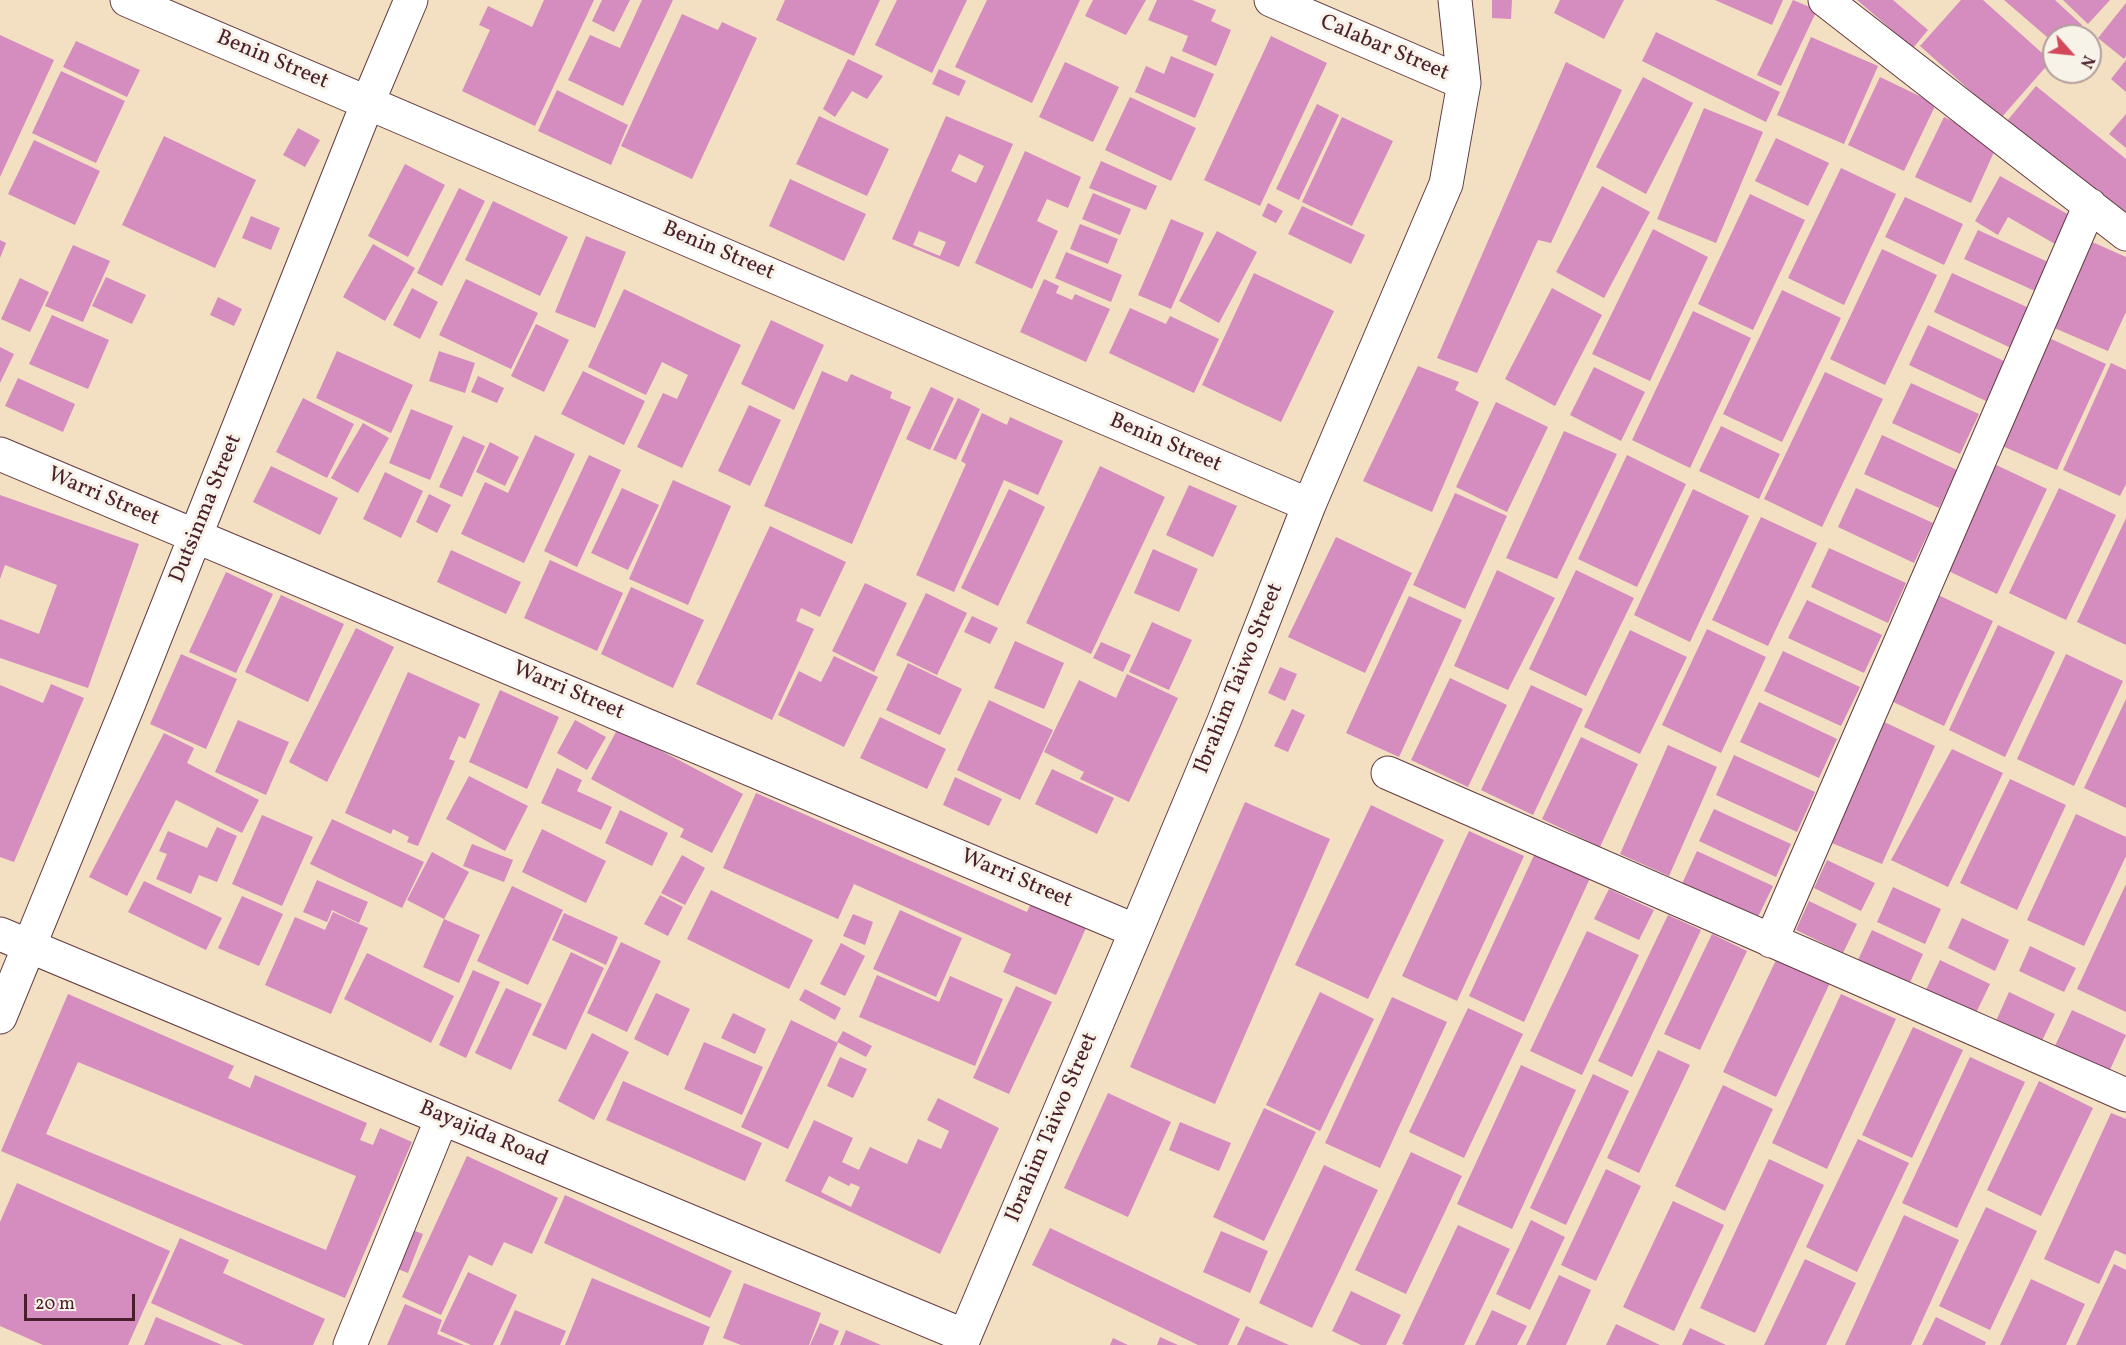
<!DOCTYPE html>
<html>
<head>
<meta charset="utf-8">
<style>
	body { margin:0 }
	#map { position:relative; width:2126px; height:1345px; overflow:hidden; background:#f3dfc2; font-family:Vollkorn,serif }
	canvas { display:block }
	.north { position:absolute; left:2042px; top:24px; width:60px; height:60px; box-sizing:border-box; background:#f7f3e8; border:2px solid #b29e9c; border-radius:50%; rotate:117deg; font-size:16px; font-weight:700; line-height:24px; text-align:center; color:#4a1f2b }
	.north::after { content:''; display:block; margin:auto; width:21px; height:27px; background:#d1495b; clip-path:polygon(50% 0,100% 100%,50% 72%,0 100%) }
	.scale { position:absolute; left:24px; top:1294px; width:111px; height:27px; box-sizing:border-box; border:3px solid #4a1f2b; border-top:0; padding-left:8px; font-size:18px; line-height:21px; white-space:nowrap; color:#4a1f2b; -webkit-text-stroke:4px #f7f3e8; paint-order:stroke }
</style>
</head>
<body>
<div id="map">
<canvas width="2126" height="1345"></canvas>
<div class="north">N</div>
<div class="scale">20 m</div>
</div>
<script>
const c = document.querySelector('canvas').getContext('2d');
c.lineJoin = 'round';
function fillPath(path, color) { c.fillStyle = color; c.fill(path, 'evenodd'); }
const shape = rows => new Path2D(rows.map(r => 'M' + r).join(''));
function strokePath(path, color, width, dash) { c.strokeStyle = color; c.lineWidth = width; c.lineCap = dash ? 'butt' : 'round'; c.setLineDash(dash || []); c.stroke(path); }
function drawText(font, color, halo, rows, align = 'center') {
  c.font = font + ' Vollkorn,serif'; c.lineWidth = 6; c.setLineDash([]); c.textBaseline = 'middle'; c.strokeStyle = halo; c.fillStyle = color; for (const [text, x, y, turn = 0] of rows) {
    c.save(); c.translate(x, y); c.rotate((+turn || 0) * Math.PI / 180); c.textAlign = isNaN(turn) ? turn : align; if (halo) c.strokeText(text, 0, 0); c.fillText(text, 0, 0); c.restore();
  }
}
fillPath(shape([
	[544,0,594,0,535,126,462,91,490,30,479,25,488,6,532,27],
	[602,0,630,0,614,32,592,21],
	[642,0,673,0,623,106,568,80,590,35,620,48],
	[785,0,880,0,854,56,776,20],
	[897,0,967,0,932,73,875,45],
	[987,0,1080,0,1032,103,955,67],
	[1093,0,1146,0,1126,35,1085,16],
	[1157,0,1192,0,1216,10,1211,21,1231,30,1216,66,1182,51,1188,36,1148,20],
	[1492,0,1512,0,1511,19,1492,18],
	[1560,0,1624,0,1604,39,1554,13],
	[1715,0,1783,0,1772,25],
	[1793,0,1817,10,1781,86,1757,75],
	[1857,0,1893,0,1928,30,1913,48],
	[1961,0,1983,0,2051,61,2001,118,1920,46],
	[2004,0,2055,0,2082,25,2072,36,2054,36,2054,43],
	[2063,0,2110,0,2088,24],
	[2126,3,2126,56,2124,59,2098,38],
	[682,14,718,30,722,22,757,38,692,179,621,146],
	[1656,32,1780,92,1766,122,1642,61],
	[0,35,54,60,0,177],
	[1271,36,1327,63,1260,206,1204,180],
	[1811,37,1878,66,1844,144,1777,115],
	[76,41,140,70,127,97,63,67],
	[1171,56,1214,74,1195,118,1135,92,1146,66,1164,74],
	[848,59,883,76,867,99,852,91,835,117,823,109],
	[2126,60,2126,92,2111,79],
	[1065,62,1119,87,1093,142,1039,117],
	[1566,62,1622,90,1551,243,1538,240,1477,373,1437,358],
	[939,69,966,81,959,96,932,84],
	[61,71,125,101,96,163,32,133],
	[1643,77,1693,103,1646,194,1596,167],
	[1880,77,1936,104,1904,171,1848,145],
	[2036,86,2126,159,2126,216,2007,121],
	[557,90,628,125,611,165,538,131],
	[1130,97,1196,128,1171,181,1105,150],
	[1317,104,1339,115,1299,200,1276,189],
	[1704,108,1763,132,1716,243,1657,219],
	[2126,114,2126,148,2109,134],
	[819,116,889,149,867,196,796,164],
	[946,116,1013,144,959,267,892,239],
	[959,154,984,166,976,183,951,171],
	[919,231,946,242,940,256,913,245],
	[1342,117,1393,141,1352,226,1302,202],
	[1944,117,1998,143,1971,203,1915,177],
	[298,128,320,140,305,167,283,155],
	[164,136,256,180,215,268,122,225],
	[1776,138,1829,163,1808,206,1755,181],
	[34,140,100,171,75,225,8,194],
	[1025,151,1081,177,1068,208,1047,199,1037,221,1058,231,1032,289,975,263],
	[1101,161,1157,186,1146,210,1089,188],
	[405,164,445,185,408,257,368,236],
	[1841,168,1896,194,1844,305,1788,278],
	[2000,176,2071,216,2055,244,2008,217,1998,235,1975,221],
	[790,179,866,214,844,261,769,226],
	[1602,186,1650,212,1604,298,1556,272],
	[459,188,485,201,442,286,417,273],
	[1093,193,1131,209,1120,235,1082,219],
	[1750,194,1805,220,1753,330,1698,304],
	[1905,197,1963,224,1944,265,1885,237],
	[493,201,568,237,540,296,465,260],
	[1268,203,1283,211,1276,223,1262,216],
	[1302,206,1365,235,1351,264,1288,234],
	[251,216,280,228,271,250,242,238],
	[1171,219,1204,233,1171,309,1138,295],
	[1080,224,1118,239,1108,264,1070,249],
	[1653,229,1708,257,1650,381,1592,354],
	[1978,230,2048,262,2035,291,1964,259],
	[1217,231,1257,252,1219,323,1179,301],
	[586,236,626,252,595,328,555,312],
	[0,240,6,243,0,258],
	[2090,241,2126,257,2126,312,2108,351,2052,327],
	[373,244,415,268,385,321,343,297],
	[73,245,110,261,83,322,45,306],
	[1882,249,1937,275,1885,385,1830,359],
	[1066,252,1122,275,1111,302,1055,278],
	[1254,273,1334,311,1281,422,1202,385],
	[1952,273,2029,308,2011,348,1934,312],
	[106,277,146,295,132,324,92,306],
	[20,278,49,292,30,332,1,319],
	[466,279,538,313,511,369,439,335],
	[1044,279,1059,286,1056,293,1072,300,1075,294,1110,309,1086,362,1020,332],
	[412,288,438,302,420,339,393,325],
	[1552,288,1602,315,1555,406,1505,379],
	[624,289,741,345,682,468,637,447,663,393,677,399,688,375,662,362,646,395,588,367],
	[1782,290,1841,318,1782,442,1723,414],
	[218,297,242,309,234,326,210,315],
	[1130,308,1166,324,1170,316,1219,339,1194,393,1109,353],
	[1693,311,1751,338,1690,468,1632,440],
	[52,315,109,340,88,389,29,364],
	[771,320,824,345,794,410,741,384],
	[536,324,569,340,544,392,511,376],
	[1928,325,2004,361,1986,401,1909,365],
	[2049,338,2106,364,2057,470,2000,445],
	[0,347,14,354,0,383],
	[337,351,413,385,391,433,316,398],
	[439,351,475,363,465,393,429,381],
	[2111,363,2126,370,2126,484,2120,496,2063,470],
	[1418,366,1459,382,1455,390,1479,402,1432,512,1363,481],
	[1594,367,1645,392,1621,441,1570,415],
	[583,371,645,401,624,445,561,414],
	[822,371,847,382,851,374,892,392,890,398,911,407,852,544,764,506],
	[1825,372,1883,399,1822,527,1764,499],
	[478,376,504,388,497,403,471,392],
	[18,378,75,404,63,432,5,406],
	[1911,383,1979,414,1960,454,1892,423],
	[931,387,954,398,930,450,906,439],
	[303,398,354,424,327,478,276,452],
	[958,398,980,409,956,460,933,450],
	[1496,402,1548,427,1507,512,1456,487],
	[749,405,781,420,750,486,718,471],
	[411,409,453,426,430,480,389,463],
	[982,413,1007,425,1010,417,1063,441,1038,495,1004,480,954,592,916,575,966,464,961,461],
	[363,423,389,438,358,493,331,478],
	[1721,426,1780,454,1759,499,1699,471],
	[1564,431,1617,454,1557,579,1506,558],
	[535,435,575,454,524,563,461,534,485,482,508,493],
	[1882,435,1957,470,1939,508,1864,474],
	[463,436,485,446,462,497,439,487],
	[490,442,519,457,505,486,476,472],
	[589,455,621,470,577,567,544,551],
	[1627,455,1686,484,1637,587,1578,559],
	[1990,462,2047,489,1997,594,1940,567],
	[271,466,338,498,320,535,253,502],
	[1100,466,1165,497,1091,654,1026,623],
	[385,472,423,491,401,538,363,519],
	[673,480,731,506,688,605,629,579],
	[1189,485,1237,506,1213,557,1166,535],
	[622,488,659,505,628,570,591,553],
	[1856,488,1933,523,1914,563,1838,527],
	[2059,488,2116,515,2066,620,2009,593],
	[1009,489,1045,507,998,606,961,588],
	[1693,489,1749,516,1690,642,1634,615],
	[1455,493,1507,516,1465,609,1413,585],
	[429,494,451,505,437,533,416,522],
	[0,495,139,544,88,688,0,658,0,619,39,634,57,585,5,565,0,579],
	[1761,517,1817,543,1768,646,1712,620],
	[2126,518,2126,645,2077,622],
	[770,526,846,562,820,617,801,608,796,621,814,629,772,720,696,684],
	[1336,537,1412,573,1365,673,1288,637],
	[1829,548,1906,583,1888,623,1811,587],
	[1153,549,1198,569,1179,612,1134,593],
	[451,550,521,582,506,614,437,582],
	[550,560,623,593,597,651,524,618],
	[1497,570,1555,598,1508,690,1454,666],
	[1576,570,1634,598,1586,696,1529,669],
	[226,572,273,594,236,673,189,652],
	[865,583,907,603,874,672,832,651],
	[631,587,704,620,673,688,601,654],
	[926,593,967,613,937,675,896,655],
	[1936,594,1993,621,1944,726,1887,699],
	[281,595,344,624,308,702,245,672],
	[1409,596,1462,620,1399,757,1346,733],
	[1807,600,1882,635,1864,673,1788,638],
	[972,616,998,628,990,644,964,632],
	[1152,622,1192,640,1169,690,1129,672],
	[1998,625,2055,652,2005,757,1949,730],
	[356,628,394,647,327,782,289,762],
	[1707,629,1766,657,1721,753,1662,725],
	[1630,630,1687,657,1640,754,1584,727],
	[1015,641,1064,663,1044,709,994,688],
	[1101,642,1131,655,1123,672,1093,658],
	[1783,651,1860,687,1841,726,1764,691],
	[181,654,237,679,206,749,150,724],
	[2066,654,2123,681,2074,786,2017,759],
	[834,656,878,677,844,747,778,715,799,671,821,682],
	[908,663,962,689,940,735,886,710],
	[1280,667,1297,674,1285,701,1268,693],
	[408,672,480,704,465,739,459,736,449,759,455,761,418,846,407,842,409,837,393,829,391,834,345,813],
	[1127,674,1178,698,1129,802,1080,779,1084,772,1044,752,1079,680,1116,698],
	[1450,678,1507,705,1468,787,1411,760],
	[51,684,84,698,14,862,0,857,0,685,43,703],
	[1531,685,1583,709,1533,815,1481,790],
	[500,690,559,717,527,789,469,762],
	[2126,699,2126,808,2084,788],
	[989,700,1053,730,1020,800,957,770],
	[1759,702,1837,739,1819,778,1740,742],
	[1292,709,1305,715,1288,752,1274,746],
	[880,717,946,749,927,789,860,758],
	[1878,719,1935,746,1882,864,1827,841],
	[238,720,289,742,266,795,215,772],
	[575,720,606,737,587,770,557,753],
	[618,728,743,794,712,853,680,837,684,829,591,779],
	[164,733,194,748,187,763,259,800,242,833,176,800,127,896,89,877],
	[1581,737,1638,764,1600,847,1542,819],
	[1668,745,1717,767,1669,876,1620,854],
	[1952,749,2003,773,1948,887,1891,860],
	[1734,755,1815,792,1797,832,1716,795],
	[557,768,582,780,577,791,612,807,601,830,541,803],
	[1052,769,1114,798,1097,834,1035,804],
	[469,776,528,806,505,851,446,819],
	[955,777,1002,799,989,826,943,805],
	[2010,779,2066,805,2017,910,1960,883],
	[756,793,1027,912,1031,903,1086,928,1056,995,1003,972,1011,954,854,884,838,919,723,868],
	[1245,802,1330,839,1215,1104,1130,1067],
	[1371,805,1444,840,1368,999,1295,965],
	[1714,809,1791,844,1776,877,1699,841],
	[620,810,668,833,652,866,605,843],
	[2076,814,2126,837,2126,856,2084,946,2027,920],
	[262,815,313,837,282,906,232,884],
	[332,819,424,862,402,908,310,864],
	[217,827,237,836,217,882,199,875,191,894,156,879,167,854,159,851,168,831,207,848],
	[542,829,606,861,586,903,522,872],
	[1469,831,1524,856,1457,1001,1402,976],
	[472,844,513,860,504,882,463,866],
	[1536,851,1591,876,1524,1022,1469,996],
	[1697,851,1773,886,1756,921,1681,886],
	[432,852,469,872,444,919,407,900],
	[682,855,705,868,685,905,661,893],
	[1827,860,1875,883,1861,911,1814,888],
	[317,880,368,902,359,923,332,910,327,922,303,912],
	[144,881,222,918,206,950,128,912],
	[2126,884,2126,1012,2077,989],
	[512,886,563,910,528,985,477,961],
	[1893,887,1941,909,1925,944,1877,922],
	[1609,889,1654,910,1639,940,1594,919],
	[711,890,813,940,789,989,687,939],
	[660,895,683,907,668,936,644,924],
	[242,896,283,914,259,966,218,948],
	[1809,901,1857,924,1843,953,1796,930],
	[900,910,962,938,936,997,873,969],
	[333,912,368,928,331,1014,265,985,295,917,325,930],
	[564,913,618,937,606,965,552,940],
	[853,914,873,922,865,945,843,936],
	[1668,915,1701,930,1632,1077,1598,1061],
	[1962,918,2009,940,1995,971,1948,948],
	[444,919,480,935,459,983,423,967],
	[1872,930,1923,954,1908,987,1857,962],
	[1587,931,1639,955,1582,1075,1530,1051],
	[1712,934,1747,951,1700,1050,1664,1034],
	[621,942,661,961,627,1032,587,1013],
	[841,943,865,956,845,996,820,984],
	[2030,946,2076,968,2064,992,2019,971],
	[571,952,604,968,566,1050,532,1035],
	[367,953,454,996,431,1043,344,999],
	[1777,958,1830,983,1776,1097,1723,1072],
	[1940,960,1990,984,1975,1015,1925,992],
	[473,970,500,982,466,1058,439,1045],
	[877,975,939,1002,950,976,1003,999,975,1066,859,1017],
	[1016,986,1052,1002,1009,1094,973,1078],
	[506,988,542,1004,511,1070,475,1053],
	[805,989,841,1008,835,1020,799,1000],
	[1320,992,1374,1019,1320,1131,1266,1105],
	[2009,992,2055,1014,2040,1045,1995,1023],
	[656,993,690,1009,668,1056,634,1039],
	[68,994,234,1066,228,1078,250,1088,255,1075,367,1123,360,1140,373,1145,380,1128,412,1142,345,1298,1,1151],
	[78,1062,356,1176,326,1250,46,1134],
	[1841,994,1896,1019,1827,1169,1772,1143],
	[1392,997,1447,1022,1380,1168,1325,1143],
	[1468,1008,1523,1034,1464,1158,1409,1132],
	[2072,1010,2126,1035,2108,1074,2054,1048],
	[733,1013,766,1029,755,1054,721,1038],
	[791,1020,838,1043,788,1149,741,1127],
	[1913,1027,1963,1050,1912,1158,1862,1135],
	[843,1031,872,1046,866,1057,837,1042],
	[592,1033,629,1052,594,1120,558,1101],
	[704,1042,763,1067,742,1115,684,1089],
	[1658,1050,1690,1065,1639,1173,1607,1158],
	[840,1057,867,1069,853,1098,827,1086],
	[1970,1057,2025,1082,1957,1228,1902,1203],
	[1521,1065,1576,1090,1512,1229,1457,1204],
	[1593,1074,1629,1091,1566,1225,1530,1208],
	[623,1081,762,1143,745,1181,606,1120],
	[2039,1081,2093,1108,2041,1216,1987,1190],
	[1723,1085,1773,1109,1725,1211,1675,1186],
	[1108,1093,1171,1122,1128,1217,1064,1188],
	[938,1098,999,1128,940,1254,785,1181,814,1120,853,1138,842,1162,859,1170,870,1147,907,1164,918,1139,941,1149,949,1131,927,1120],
	[829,1176,849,1186,851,1183,860,1187,851,1207,821,1192],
	[1264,1108,1316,1132,1264,1241,1213,1217],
	[2111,1113,2126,1119,2126,1255,2115,1250,2099,1284,2044,1259],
	[1180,1122,1231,1143,1219,1171,1169,1150],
	[1858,1139,1909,1163,1857,1272,1806,1247],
	[1411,1152,1462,1176,1406,1294,1355,1270],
	[467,1156,558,1198,532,1254,504,1242,492,1266,469,1255,441,1315,402,1297],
	[1769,1159,1824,1185,1755,1333,1700,1308],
	[1324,1165,1378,1190,1312,1328,1259,1303],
	[1606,1169,1641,1186,1596,1281,1561,1265],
	[17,1183,170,1251,128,1345,43,1345,0,1326,0,1222],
	[565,1195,732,1271,710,1318,544,1243],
	[1673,1201,1724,1225,1674,1331,1623,1307],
	[1986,1207,2037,1231,1990,1330,1939,1306],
	[1904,1215,1959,1240,1911,1345,1845,1345],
	[1531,1220,1565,1237,1530,1310,1496,1294],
	[1458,1225,1510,1249,1464,1345,1405,1345,1402,1344],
	[404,1227,423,1234,408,1273,390,1266],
	[1050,1228,1240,1319,1228,1345,1198,1345,1032,1265],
	[1221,1231,1268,1251,1250,1293,1203,1272],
	[180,1238,229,1260,223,1273,325,1319,313,1345,244,1345,151,1303],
	[1805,1259,1856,1283,1826,1345,1764,1345],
	[2114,1264,2126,1270,2126,1345,2076,1345],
	[468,1272,517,1295,493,1345,471,1345,440,1331],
	[1559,1275,1591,1290,1566,1345,1526,1345],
	[592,1278,710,1327,703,1345,565,1345],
	[2031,1279,2085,1304,2066,1345,2000,1345],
	[744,1283,821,1313,809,1345,741,1345,723,1338],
	[1351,1291,1401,1315,1386,1345,1361,1345,1332,1331],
	[405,1304,442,1320,437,1334,464,1345,387,1345],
	[515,1310,566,1331,560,1345,500,1345],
	[1492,1310,1527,1326,1517,1345,1475,1345],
	[156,1317,222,1345,144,1345],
	[1936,1317,1986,1342,1985,1345,1922,1345],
	[820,1323,839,1331,833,1345,810,1345],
	[1616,1324,1660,1345,1606,1345],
	[1246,1326,1289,1345,1237,1345],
	[1690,1328,1726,1345,1682,1345],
	[846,1330,881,1345,840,1345],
	[1160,1337,1178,1345,1157,1345],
	[1113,1338,1128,1345,1110,1345]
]), '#d58cbf');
const minor = shape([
	[127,0,1309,505],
	[1271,0,1464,83],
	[1825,0,2126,234],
	[0,454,1136,931],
	[1388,773,2126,1095],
	[0,934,965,1336],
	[1771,941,2090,205],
	[0,1017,129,703,368,102,411,0],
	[350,1345,442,1118],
	[961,1345,1136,931,1224,721,1309,505,1446,184,1464,83,1455,0]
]);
strokePath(minor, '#633c42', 35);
strokePath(minor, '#fff', 33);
drawText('22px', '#4a1f2b', '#f7f3e8', [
	["Calabar Street",1384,49,23],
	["Benin Street",272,61,23],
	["Benin Street",718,252,23],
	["Benin Street",1165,444,23],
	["Warri Street",103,498,23],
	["Dutsinma Street",207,509,-68],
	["Ibrahim Taiwo Street",1240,679,-68],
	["Warri Street",568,692,23],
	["Warri Street",1016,880,23],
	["Ibrahim Taiwo Street",1053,1128,-67],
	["Bayajida Road",483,1135,23]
]);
</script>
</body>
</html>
